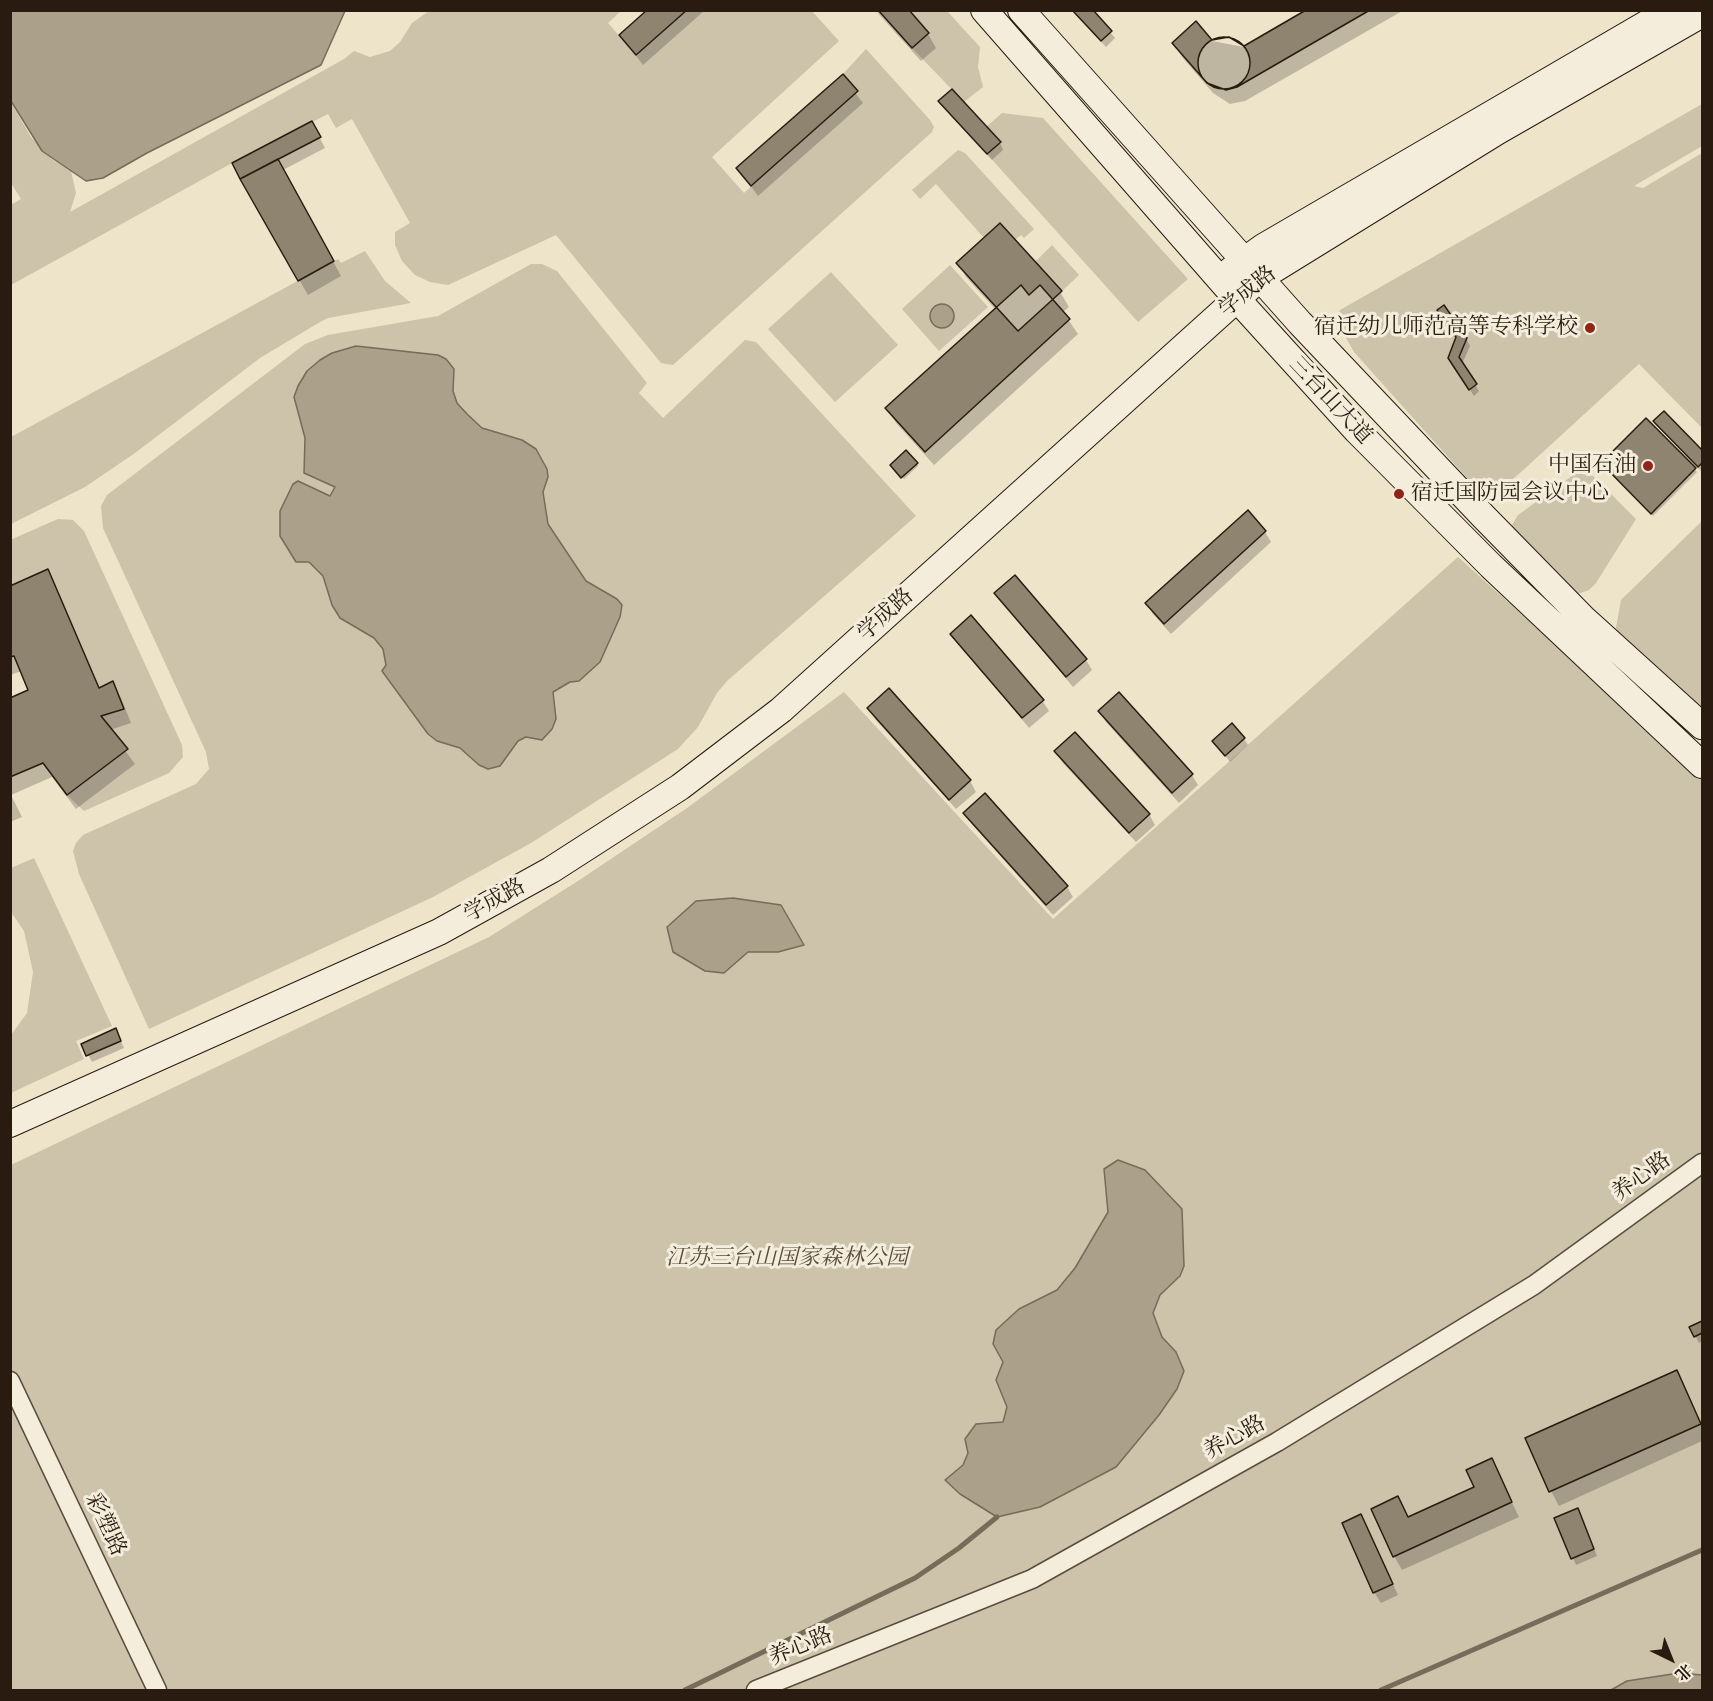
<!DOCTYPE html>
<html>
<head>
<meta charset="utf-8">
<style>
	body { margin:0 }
	#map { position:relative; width:1713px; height:1701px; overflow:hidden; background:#eee4c9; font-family:"IM FELL Great Primer","Noto Serif SC",serif }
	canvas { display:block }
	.frame { position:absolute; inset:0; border:12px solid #291b10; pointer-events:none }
	.north { position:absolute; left:1641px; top:1629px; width:60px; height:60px; -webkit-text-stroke:4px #f4eddc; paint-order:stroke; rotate:137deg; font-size:16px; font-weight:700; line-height:24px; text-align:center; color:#291b10 }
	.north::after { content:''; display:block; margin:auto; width:21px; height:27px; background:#291b10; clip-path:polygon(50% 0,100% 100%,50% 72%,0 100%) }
</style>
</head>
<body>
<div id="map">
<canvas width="1713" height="1701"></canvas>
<div class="frame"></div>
<div class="north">北</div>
</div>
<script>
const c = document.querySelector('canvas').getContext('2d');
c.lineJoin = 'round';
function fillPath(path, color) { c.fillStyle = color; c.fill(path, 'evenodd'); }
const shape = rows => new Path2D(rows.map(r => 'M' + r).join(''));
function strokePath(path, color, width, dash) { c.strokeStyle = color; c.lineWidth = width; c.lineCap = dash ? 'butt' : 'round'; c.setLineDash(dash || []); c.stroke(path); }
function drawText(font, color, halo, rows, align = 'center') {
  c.font = font + ' "IM FELL Great Primer","Noto Serif SC",serif'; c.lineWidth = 6; c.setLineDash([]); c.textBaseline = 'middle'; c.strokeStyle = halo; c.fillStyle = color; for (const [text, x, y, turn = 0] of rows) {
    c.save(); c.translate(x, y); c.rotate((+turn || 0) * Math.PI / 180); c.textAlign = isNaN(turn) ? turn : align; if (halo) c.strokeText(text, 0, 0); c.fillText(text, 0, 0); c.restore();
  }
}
fillPath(shape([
	[811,10,839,41,712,157,744,193,858,91,843,74,866,49,930,120,934,127,932,132,673,365,661,363,556,235,448,285,430,282,415,275,402,261,395,245,395,232,410,223,352,119,336,128,328,114,232,163,11,285,11,205,21,199,11,183,10,101,31,137,52,159,71,171,76,193,70,212,344,59,354,51,370,57,390,51,400,42,412,23,429,11,621,11,608,23,636,55,687,11],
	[909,11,947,11,980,47,978,67,983,87,964,102,912,48,929,33],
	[1702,104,1702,146,1634,186,1643,188,1702,153,1702,428,1639,364,1520,473,1510,481,1474,486,1354,352,1340,327,1337,316,1340,310],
	[1002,113,1043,118,1188,279,1138,322,987,154,1001,142,986,127],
	[958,150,965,153,1034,229,1024,238,1021,235,1015,240,1000,223,984,238,936,184,920,199,912,190],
	[1052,245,1079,275,1062,291,1035,262],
	[365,251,385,281,411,303,328,318,320,322,260,358,135,453,85,487,11,524,11,437,338,259,341,263],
	[531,264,542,264,557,271,647,383,639,393,663,418,745,340,756,342,916,516,727,681,717,693,698,727,678,749,531,843,433,897,149,1029,79,874,73,851,76,843,83,835,196,784,209,769,206,752,103,528,101,506,107,495,305,344,328,335,438,316],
	[950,265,988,307,939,351,902,309],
	[831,272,898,345,835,402,768,329],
	[1576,473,1593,476,1636,519,1596,583,1589,590,1575,595,1509,530,1518,515],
	[58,519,73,520,84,531,182,745,183,757,169,773,84,811,67,795,127,749,101,716,124,708,113,682,99,688,48,569,11,586,10,540],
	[1702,521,1702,716,1615,633,1621,600],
	[1458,557,1702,777,1702,1690,11,1690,11,1165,489,937,578,881,687,808,844,692,1053,919],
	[34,858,112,1026,76,1041,84,1059,11,1093,11,1035,27,1013,33,972,24,931,11,912,11,868]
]), '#cdc2aa');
const water = shape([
	[11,10,345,10,345,11,321,65,147,153,103,178,86,181,42,151,11,101,11,10],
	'930 316a12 12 0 1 1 24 0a12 12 0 1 1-24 0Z',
	[356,346,438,355,446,359,454,369,453,391,457,403,467,414,482,428,522,440,536,449,547,469,548,477,543,492,548,524,586,581,617,599,622,605,620,617,600,662,579,681,570,682,553,692,556,719,552,729,542,740,526,737,518,741,500,766,488,769,479,765,460,748,437,741,428,734,382,671,386,665,383,649,374,638,340,618,332,605,323,576,309,562,296,562,280,536,280,511,293,484,298,481,330,496,335,487,304,473,305,438,294,397,298,386,307,371,320,360,332,353,356,346],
	[733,898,781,905,804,945,778,952,748,952,724,973,705,971,673,952,667,927,696,901,733,898],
	[1118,1160,1145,1170,1182,1209,1184,1266,1180,1276,1160,1295,1153,1313,1162,1337,1176,1352,1184,1371,1177,1389,1159,1415,1116,1467,1040,1507,997,1517,960,1494,945,1480,963,1465,968,1453,965,1439,976,1424,1003,1422,1007,1407,996,1380,1003,1362,993,1344,996,1330,1019,1309,1057,1290,1075,1268,1108,1212,1104,1169,1118,1160],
	[1679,1673,1702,1675,1702,1690,1611,1690,1627,1681,1679,1673]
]);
fillPath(water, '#aba08a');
strokePath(water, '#776b59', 1.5);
fillPath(shape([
	[650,10,705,10,643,65,621,36],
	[875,10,907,10,928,34,936,48,921,61],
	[1072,10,1091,10,1115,38,1106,47],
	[1309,10,1404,10,1245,101,1230,104,1213,93,1182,57,1174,43,1212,41,1244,47],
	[842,76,863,103,758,196,738,169],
	[952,91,1000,143,1003,150,992,160,944,108,940,102],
	[312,123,325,148,283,170,341,276,308,295,241,179],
	[958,263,1060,292,1069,307,1063,312,1078,334,934,465,896,423,887,409,996,310,966,277],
	[1466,338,1470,346,1462,364,1479,391,1474,396,1454,365],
	[1664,413,1702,452,1702,472,1659,428,1655,422],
	[1646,420,1697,472,1653,516,1603,464],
	[917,463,918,466,904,479,893,468],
	[1265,532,1271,542,1171,634,1153,614,1147,604],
	[47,571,100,689,112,683,121,698,131,723,110,730,135,764,76,809,52,777,11,795,22,817,10,822,10,700,30,691,22,671,10,675,10,588],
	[995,593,1086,660,1092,670,1073,687],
	[952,634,1042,700,1049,711,1029,728],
	[888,690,970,781,976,792,956,809,875,719,869,708],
	[1100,711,1192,775,1198,785,1179,803,1106,722],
	[1244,739,1248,745,1230,762,1214,741],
	[1056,751,1149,814,1155,825,1136,842,1062,762],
	[965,813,1067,887,1073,897,1053,915,972,824],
	[119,1037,124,1048,92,1062,83,1045],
	[1702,1322,1702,1341,1699,1343,1691,1327],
	[1676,1372,1702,1426,1702,1441,1559,1506,1551,1491],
	[1491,1460,1519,1517,1402,1570,1394,1556,1398,1498,1409,1519,1476,1488],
	[1361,1516,1398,1595,1381,1603,1374,1592],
	[1581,1517,1597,1556,1576,1565,1556,1519]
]), '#0003');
strokePath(shape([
	[685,1690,915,1578,959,1548,997,1517],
	[1381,1690,1702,1550]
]), '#776b59', 5);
const building = shape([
	[647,10,687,10,636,55,619,35,647,10],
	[878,10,909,10,929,33,912,48,878,10],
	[1072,10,1093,10,1112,31,1101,41,1072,10],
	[1306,10,1370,10,1237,87,1226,90,1207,83,1172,43,1196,21,1212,40,1229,37,1244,46,1306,10],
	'1198 63a26 26 0 1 1 52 0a26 26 0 1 1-52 0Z',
	[843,74,858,91,751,186,736,168,843,74],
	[952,89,1001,142,987,154,938,101,952,89],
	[312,121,321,137,240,179,232,163,312,121],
	[278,159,334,261,298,281,240,179,278,159],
	[1000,223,1062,291,1018,331,956,263,1000,223],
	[1021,285,1029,295,1040,285,1070,319,925,452,885,408,1021,285],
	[1444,305,1467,338,1459,357,1477,384,1469,390,1448,358,1456,337,1437,310,1444,305],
	[1664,411,1702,450,1702,463,1698,467,1653,421,1664,411],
	[1646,418,1696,468,1651,514,1601,463,1646,418],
	[906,450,918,463,901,478,890,465,906,450],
	[1248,510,1266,531,1164,624,1145,603,1248,510],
	[48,569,99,688,113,681,124,709,101,716,128,749,67,795,43,763,10,777,10,698,28,690,14,656,10,657,10,586,48,569],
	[1015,575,1087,659,1066,677,994,593,1015,575],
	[971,615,1044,700,1022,718,950,634,971,615],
	[889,688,971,780,949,800,867,708,889,688],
	[1119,692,1193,774,1172,793,1098,711,1119,692],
	[1232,723,1245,738,1225,756,1212,741,1232,723],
	[1075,732,1150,814,1129,833,1054,751,1075,732],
	[985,793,1068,886,1046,905,963,813,985,793],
	[116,1028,121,1041,86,1056,81,1044,116,1028],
	[1702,1321,1702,1333,1694,1337,1689,1327,1702,1321],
	[1677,1370,1701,1424,1549,1492,1525,1438,1677,1370],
	[1492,1458,1512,1502,1393,1557,1371,1509,1398,1496,1408,1517,1474,1487,1466,1470,1492,1458],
	[1578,1508,1594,1549,1571,1559,1554,1518,1578,1508],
	[1361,1514,1393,1584,1373,1593,1342,1523,1361,1514]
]);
fillPath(building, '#8f8470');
strokePath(building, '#291b10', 1.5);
const street = shape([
	[10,1381,157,1690],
	[756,1690,1032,1579,1277,1442,1534,1285,1702,1163]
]);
const secondary = shape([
	[984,10,1237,299,1357,431,1491,566,1702,765],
	[1021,10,1300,323,1483,516,1585,620,1702,726],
	[1231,270,1263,247,1670,10],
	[10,1124,439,932,551,870,680,787,781,710,1260,278,1498,131,1702,14]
]);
strokePath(street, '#5a4d3e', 21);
strokePath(secondary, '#291b10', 28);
strokePath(street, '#f4eddc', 18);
strokePath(secondary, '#f4eddc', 26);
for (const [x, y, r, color] of [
	[1590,328,6,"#8f2418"],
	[1648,466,6,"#8f2418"],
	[1399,494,6,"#8f2418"]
]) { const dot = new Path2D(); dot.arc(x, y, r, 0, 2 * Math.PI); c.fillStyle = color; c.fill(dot); strokePath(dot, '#f4eddc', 2); }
drawText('22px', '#291b10', '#f4eddc', [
	["学成路",1248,292,-39],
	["三台山大道",1330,401,47],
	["学成路",886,615,-42],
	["学成路",495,901,-29],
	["养心路",1642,1177,-36],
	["养心路",1235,1438,-29],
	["彩塑路",105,1525,65],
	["养心路",801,1647,-22]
]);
drawText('22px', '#291b10', '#f4eddc', [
	["宿迁幼儿师范高等专科学校",1578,328],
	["中国石油",1636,466],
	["宿迁国防园会议中心",1411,494,"left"]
], 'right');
drawText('italic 22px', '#5a4d3e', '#f4eddc', [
	["江苏三台山国家森林公园",787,1259]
]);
</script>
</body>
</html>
